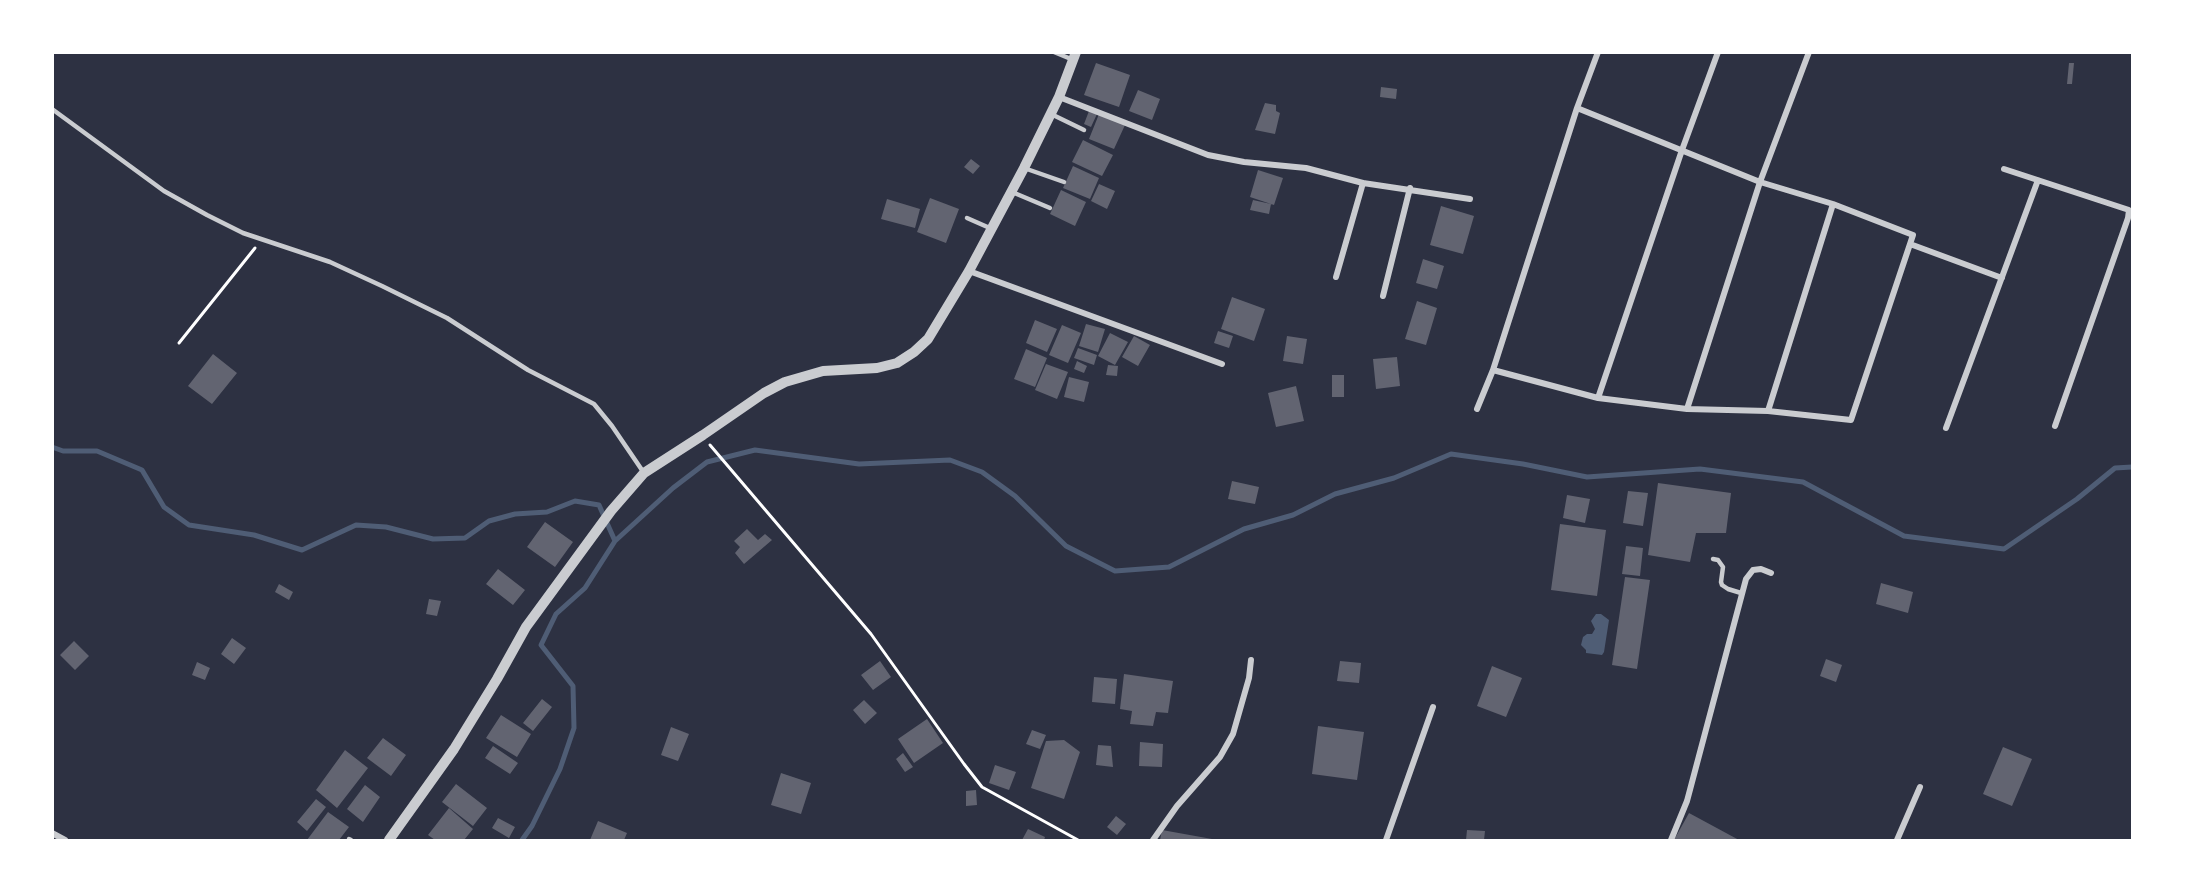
<!DOCTYPE html>
<html>
<head>
<meta charset="utf-8">
<style>
	body { margin:0 }
	#map { position:relative; width:2185px; height:893px; overflow:hidden; background:#2d3142; font-family:Roboto,sans-serif }
	canvas { display:block }
	.frame { position:absolute; inset:0; border:54px solid #fff; pointer-events:none }
</style>
</head>
<body>
<div id="map">
<canvas width="2185" height="893"></canvas>
<div class="frame"></div>
</div>
<script>
const c = document.querySelector('canvas').getContext('2d');
c.lineJoin = 'round';
function fillPath(path, color) { c.fillStyle = color; c.fill(path, 'evenodd'); }
const shape = rows => new Path2D(rows.map(r => 'M' + r).join(''));
function strokePath(path, color, width, dash) { c.strokeStyle = color; c.lineWidth = width; c.lineCap = dash ? 'butt' : 'round'; c.setLineDash(dash || []); c.stroke(path); }
fillPath(shape([
	[1596,614,1601,614,1609,620,1604,652,1602,655,1586,653,1586,650,1581,645,1583,637,1587,634,1592,634,1595,629,1591,621]
]), '#4f5d75');
strokePath(shape([
	[52,447,63,451,97,451,142,470,164,507,189,525,254,535,302,550,356,525,386,527,433,539,465,538,489,521,515,514,547,512,575,501,599,505,615,541,585,588,556,614,541,645,573,686,574,728,560,769,532,826,522,840],
	[615,541,673,488,707,462,755,450,859,464,950,460,982,472,1015,496,1066,546,1115,571,1169,567,1244,529,1293,515,1335,494,1394,478,1451,454,1523,464,1587,477,1700,469,1803,482,1904,536,2004,549,2077,499,2115,468,2132,467]
]), '#4f5d75', 5);
fillPath(shape([
	[1096,63,1130,75,1119,107,1084,95],
	[2069,63,2074,63,2072,84,2067,84],
	[1381,87,1397,89,1396,99,1380,97],
	[1138,90,1160,99,1152,120,1129,111],
	[1265,103,1276,105,1276,111,1280,113,1275,134,1255,130],
	[1089,111,1097,114,1091,127,1084,124],
	[1099,114,1125,125,1114,149,1089,139],
	[1083,140,1113,155,1102,176,1072,162],
	[971,159,980,166,973,174,964,167],
	[1073,166,1099,178,1090,199,1063,188],
	[1258,170,1283,178,1274,205,1250,197],
	[1099,184,1115,191,1107,209,1091,201],
	[1061,190,1086,202,1075,226,1050,214],
	[930,198,959,209,946,243,917,232],
	[887,199,920,209,915,228,881,219],
	[1253,200,1271,204,1269,214,1250,210],
	[1441,206,1474,216,1463,254,1430,245],
	[1423,259,1444,266,1437,289,1416,283],
	[1232,297,1265,309,1254,341,1221,329],
	[1417,301,1437,308,1426,345,1405,339],
	[1035,320,1057,329,1047,352,1026,343],
	[1086,324,1105,329,1098,352,1079,346],
	[1062,325,1081,333,1068,363,1049,355],
	[1218,331,1233,336,1229,348,1214,343],
	[1110,333,1128,342,1115,365,1098,356],
	[1134,336,1150,345,1138,366,1122,357],
	[1287,336,1307,339,1303,364,1283,361],
	[1078,348,1097,355,1094,365,1074,358],
	[1026,349,1047,358,1035,387,1014,379],
	[213,354,237,373,212,404,188,386],
	[1397,357,1400,386,1376,389,1373,359],
	[1077,361,1087,366,1084,373,1074,369],
	[1046,364,1068,372,1057,399,1035,390],
	[1108,365,1118,366,1117,376,1106,375],
	[1332,375,1344,375,1344,397,1332,397],
	[1069,377,1089,382,1084,402,1064,397],
	[1296,386,1304,421,1276,427,1268,393],
	[1232,481,1259,487,1255,504,1228,499],
	[1658,483,1731,493,1726,533,1696,533,1690,562,1648,555],
	[1628,491,1648,493,1643,526,1623,523],
	[1567,495,1590,499,1585,523,1563,518],
	[545,522,573,542,555,567,527,547],
	[1560,524,1606,530,1597,596,1551,590],
	[747,529,758,540,765,534,772,540,744,564,735,553,740,547,734,541],
	[1626,546,1643,548,1640,576,1622,574],
	[498,569,525,590,513,605,486,584],
	[1625,577,1650,580,1637,669,1612,665],
	[1881,583,1913,592,1908,613,1876,604],
	[279,584,293,592,289,600,275,592],
	[429,599,441,601,437,616,426,614],
	[232,638,246,648,234,664,221,654],
	[74,641,89,656,75,670,60,655],
	[1826,659,1842,665,1836,682,1820,676],
	[880,661,891,677,873,690,861,675],
	[1340,661,1361,663,1359,683,1337,681],
	[197,662,210,668,205,680,192,675],
	[1492,666,1522,678,1506,717,1477,706],
	[1124,674,1173,681,1168,713,1156,712,1153,726,1130,724,1132,711,1120,709],
	[1094,677,1117,679,1115,704,1092,702],
	[542,699,552,707,533,731,523,723],
	[864,700,877,713,865,724,853,710],
	[501,715,531,734,517,757,486,738],
	[927,719,943,743,914,763,898,739],
	[1318,726,1364,732,1357,780,1312,774],
	[671,727,689,734,678,761,661,755],
	[1032,730,1046,735,1040,749,1026,744],
	[383,738,406,755,391,776,367,758],
	[1064,740,1080,752,1064,799,1031,788,1046,741],
	[1140,742,1163,744,1162,767,1139,766],
	[1098,745,1111,746,1113,767,1096,765],
	[493,746,518,763,510,774,485,758],
	[2003,747,2032,759,2012,806,1983,794],
	[345,750,368,768,337,808,316,790],
	[903,753,913,767,905,772,896,759],
	[995,765,1016,772,1009,790,989,783],
	[781,773,811,783,801,814,771,805],
	[456,784,487,808,473,826,442,802],
	[365,785,380,797,363,822,347,809],
	[976,790,977,805,966,806,966,791],
	[316,799,326,807,307,831,297,822],
	[449,808,473,829,464,840,435,840,428,835],
	[328,812,349,827,339,840,307,840],
	[1689,813,1739,840,1674,840],
	[1116,816,1126,824,1117,835,1107,827],
	[498,818,515,827,509,838,492,828],
	[598,821,627,833,624,840,590,840],
	[1028,829,1045,837,1044,840,1022,840],
	[1162,830,1212,839,1212,840,1160,840],
	[1467,830,1485,831,1484,840,1466,840]
]), '#626471');
strokePath(shape([
	[179,343,255,248],
	[710,445,871,634,964,764,982,787,1078,840]
]), '#fff', 3);
strokePath(shape([
	[1054,52,1071,59],
	[52,109,164,191,207,215,243,233,330,262,382,286,447,318,528,370,594,404,612,426,644,473],
	[1051,114,1084,130],
	[1024,168,1064,182],
	[1012,192,1050,208],
	[967,218,992,229],
	[1713,559,1718,560,1723,567,1721,582,1722,585,1728,589,1741,593],
	[349,839,351,840]
]), '#caccd0', 4.5);
strokePath(shape([
	[1059,97,1208,155,1244,162,1306,168,1363,183,1470,199],
	[2004,169,2129,210,2128,218,2055,426],
	[1910,244,2002,278],
	[969,271,1222,364],
	[1336,277,1363,183],
	[1383,296,1410,188],
	[1493,370,1598,398,1687,409,1768,411,1851,420,1910,244,1913,235,1833,204,1760,182,1577,108],
	[1598,398,1682,150,1718,52],
	[1477,409,1493,370,1577,108,1598,52],
	[1687,409,1760,182,1809,52],
	[1768,411,1833,204],
	[1946,428,2038,180],
	[52,833,65,840],
	[1153,840,1177,806,1220,757,1233,734,1249,678,1251,660],
	[1386,840,1433,707],
	[1671,840,1687,801,1746,579,1753,570,1761,569,1771,573],
	[1897,840,1920,787]
]), '#caccd0', 6);
strokePath(shape([
	[389,840,454,749,497,679,526,627,611,511,644,473,703,435,764,393,785,382,823,371,877,368,897,363,914,352,928,339,969,271,1024,168,1059,97,1076,52]
]), '#caccd0', 10);
</script>
</body>
</html>
